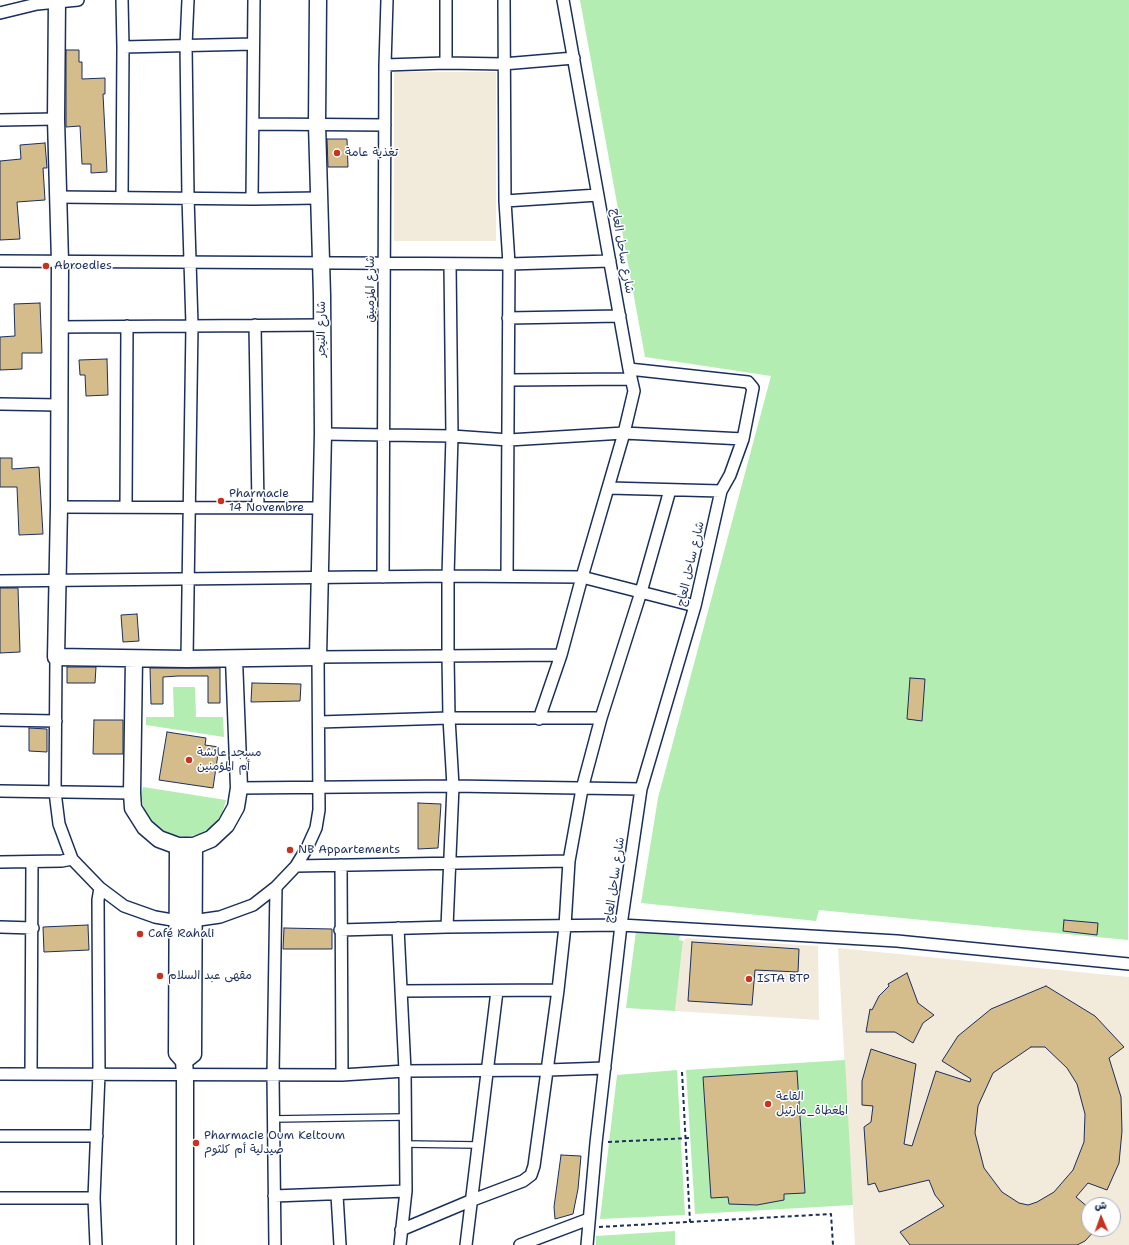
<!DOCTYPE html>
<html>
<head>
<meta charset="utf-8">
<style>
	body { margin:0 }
	#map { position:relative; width:1129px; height:1245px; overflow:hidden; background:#fff; font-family:"Shantell Sans","Playpen Sans Arabic",sans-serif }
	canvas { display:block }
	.north { position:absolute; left:1081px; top:1197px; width:40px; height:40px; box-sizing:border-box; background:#fff; border:1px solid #a4acbf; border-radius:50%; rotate:358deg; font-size:11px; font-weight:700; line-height:16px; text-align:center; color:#1b2f5e }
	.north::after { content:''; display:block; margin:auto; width:14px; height:18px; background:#c8321e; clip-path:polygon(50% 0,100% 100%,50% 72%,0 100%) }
</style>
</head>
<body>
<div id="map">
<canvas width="1129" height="1245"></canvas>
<div class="north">ش</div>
</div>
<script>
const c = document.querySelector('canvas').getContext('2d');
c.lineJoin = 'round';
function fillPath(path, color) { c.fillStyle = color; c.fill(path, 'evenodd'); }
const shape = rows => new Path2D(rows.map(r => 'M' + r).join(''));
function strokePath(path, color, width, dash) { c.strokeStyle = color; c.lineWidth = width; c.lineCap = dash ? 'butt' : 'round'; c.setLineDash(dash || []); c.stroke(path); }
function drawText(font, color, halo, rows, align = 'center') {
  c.font = font + ' "Shantell Sans","Playpen Sans Arabic",sans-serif'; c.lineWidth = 3; c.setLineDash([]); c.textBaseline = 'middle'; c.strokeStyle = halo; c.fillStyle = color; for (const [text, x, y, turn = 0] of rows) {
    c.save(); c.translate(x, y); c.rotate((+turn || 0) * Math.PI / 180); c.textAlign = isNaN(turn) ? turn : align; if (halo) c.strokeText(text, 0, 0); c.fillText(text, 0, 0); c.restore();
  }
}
fillPath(shape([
	[394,72,496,72,496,241,394,241],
	[687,938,818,946,819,1020,675,1011,683,941],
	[838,948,1129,977,1129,1245,855,1245],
	[1089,1205,1113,1205,1113,1229,1089,1229]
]), '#f2ebdc');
fillPath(shape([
	[580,0,1129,0,1128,940,819,910,816,921,641,903,658,798,771,376,645,357],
	[173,687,195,687,196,717,223,717,224,737,146,725,146,717,174,717],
	[143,787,226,800,222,814,213,826,200,834,186,837,172,835,160,829,150,820,144,809,141,795],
	[636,931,680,935,679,940,683,941,675,1011,626,1008],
	[845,1060,853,1205,695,1214,686,1070],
	[677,1070,685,1215,600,1219,617,1075],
	[675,1231,675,1245,596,1245,596,1236]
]), '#b4edb2');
const building = shape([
	[66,50,79,50,79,62,82,62,82,79,105,78,105,94,103,94,107,172,91,173,91,164,82,164,80,126,66,127,66,50],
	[327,139,347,139,348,167,328,167,327,139],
	[45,143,47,168,43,168,45,200,17,202,20,239,0,240,0,161,21,159,20,145,45,143],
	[40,303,42,353,22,353,22,369,0,370,0,337,15,336,14,304,40,303],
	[107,359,108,395,86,396,85,375,80,375,79,360,107,359],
	[0,458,12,458,12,469,39,467,43,534,19,535,17,487,0,487,0,458],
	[0,588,18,588,20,652,0,653,0,588],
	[137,614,139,641,123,642,121,615,137,614],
	[67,667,96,667,95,683,67,683,67,667],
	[150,668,220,668,220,703,208,703,208,676,178,676,163,677,163,704,151,704,150,668],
	[910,678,925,679,922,721,907,719,910,678],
	[252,683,301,684,300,701,251,702,252,683],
	[94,720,123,720,123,754,93,754,94,720],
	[29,728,47,729,47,752,29,751,29,728],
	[167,732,206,738,205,745,219,747,213,788,159,780,167,732],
	[418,803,441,804,438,848,418,849,418,803],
	[1064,920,1098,923,1097,935,1063,931,1064,920],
	[88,925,89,950,44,952,43,927,88,925],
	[284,928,332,929,332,949,283,949,284,928],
	[692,942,799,949,798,972,755,970,752,1005,688,1001,692,942],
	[907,973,918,1003,934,1015,923,1023,913,1043,895,1032,866,1032,870,1009,872,1010,879,996,889,986,888,984,907,973],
	[1046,986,1095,1016,1124,1047,1109,1058,1121,1097,1122,1131,1119,1163,1107,1190,1088,1183,1076,1197,1089,1208,1089,1229,1096,1229,1085,1241,1077,1245,910,1245,900,1232,944,1206,935,1195,929,1180,879,1192,875,1183,868,1185,864,1127,871,1122,873,1106,862,1105,862,1081,871,1049,916,1064,904,1144,912,1146,936,1071,970,1082,971,1079,942,1061,958,1036,991,1009,1046,986],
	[1031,1047,1045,1047,1067,1068,1077,1084,1085,1114,1084,1142,1073,1170,1054,1192,1037,1202,1028,1205,1019,1203,1002,1192,984,1168,975,1133,978,1106,993,1073,1031,1047],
	[797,1071,805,1193,784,1194,784,1200,757,1205,729,1204,728,1197,711,1198,703,1077,797,1071],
	[561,1155,581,1156,578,1189,573,1214,555,1219,554,1207,561,1155]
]);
fillPath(building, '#d5bc8b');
strokePath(building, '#1b2f5e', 1);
const lane = shape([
	[273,1119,404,1117],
	[405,1144,477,1145]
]);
const street = shape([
	[122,0,123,47,122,197],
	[504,0,505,201,509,264,507,576],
	[563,0,629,369,748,382,753,388,743,439,730,475,721,491,695,606,641,789,621,925,596,1143,587,1245],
	[0,13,37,4,78,0],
	[123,47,253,44],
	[446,63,446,0],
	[385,65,446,63,503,64,574,58],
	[0,120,56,119],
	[254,124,385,125],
	[58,197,252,199,318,198],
	[252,199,254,0],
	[505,201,598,195],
	[0,261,509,264,610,261],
	[508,318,620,316],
	[255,325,258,506],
	[58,327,321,325],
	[509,380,631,379],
	[0,404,59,405],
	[323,434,452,436,509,440,624,433,743,439],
	[609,488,721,491],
	[59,507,322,508],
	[126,507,127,326],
	[383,577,385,65,387,0],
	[0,581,448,576,582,577,695,606],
	[56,657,55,792,59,824,72,859,100,888,124,906,155,917,178,921,192,921,220,917,253,905,276,887,296,866,307,848,316,828,319,810,318,657,561,655],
	[187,659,192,325,188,197,186,45,188,0],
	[539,719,561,655,582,577,624,433,634,391,629,369],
	[0,720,56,721],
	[319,722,449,718,601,718],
	[239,788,453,786,641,789],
	[0,791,132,793],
	[0,862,62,861,72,859],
	[341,865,342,1075],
	[296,866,569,861],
	[0,927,33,928],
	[447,927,453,786,449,718,448,656,448,576,452,436,450,264],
	[398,928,405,1071,406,1191,400,1245],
	[340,930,447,927,621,925,897,941,1129,964],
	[401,991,558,990],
	[0,1074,342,1075,405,1071,548,1070,605,1068],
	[31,1074,32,862],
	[0,1136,97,1136],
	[337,1195,340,1245],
	[274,1196,406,1191],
	[0,1198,94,1198],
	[401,1230,470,1201,523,1181,531,1175,534,1166,558,990,565,926,569,861,582,789,601,718,641,592,670,490],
	[96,1245,94,1198,99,1074,98,900,100,888],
	[275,1245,273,1075,276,887],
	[466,1245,497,991],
	[520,1245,589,1219]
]);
const secondary = shape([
	[57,0,56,119,60,262,59,507,56,657,187,659,318,657,323,434,322,295,317,124,318,0],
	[134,659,132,793,133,808,145,827,159,839,178,846,194,846,211,839,226,825,236,807,239,788,234,659],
	[178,846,177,1053,184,1061,185,1075,185,1245],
	[184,1061,193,1054,194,846]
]);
strokePath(lane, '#1b2f5e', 8);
strokePath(street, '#1b2f5e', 14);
strokePath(secondary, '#1b2f5e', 19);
strokePath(shape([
	[682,1072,690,1222],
	[608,1142,690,1138],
	[599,1227,831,1214,833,1245]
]), '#1b2f5e', 2, [4, 3]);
strokePath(lane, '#fff', 5.5);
strokePath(street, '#fff', 11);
strokePath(secondary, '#fff', 16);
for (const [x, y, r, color] of [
	[337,153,4,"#c8321e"],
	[46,266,4,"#c8321e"],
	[221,501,4,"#c8321e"],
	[189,760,4,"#c8321e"],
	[290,850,4,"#c8321e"],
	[140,934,4,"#c8321e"],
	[160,976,4,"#c8321e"],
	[749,979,4,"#c8321e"],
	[768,1104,4,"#c8321e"],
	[196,1143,4,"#c8321e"]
]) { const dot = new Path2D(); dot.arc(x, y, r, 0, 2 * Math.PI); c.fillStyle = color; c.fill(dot); strokePath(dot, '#fff', 1.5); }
drawText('12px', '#1b2f5e', '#fff', [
	["تغذية عامة",345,153],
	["Abroedies",54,266],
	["Pharmacie",229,494],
	["14 Novembre",229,508],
	["مسجد عائشة",197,753],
	["أم المؤمنين",197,767],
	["NB Appartements",298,850],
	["Café Rahali",148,934],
	["مقهى عبد السلام",168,976],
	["ISTA BTP",757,979],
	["القاعة",776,1097],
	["المغطاة_مارتيل",776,1111],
	["Pharmacie Oum Keltoum",204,1136],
	["صيدلية أم كلثوم",204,1150]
], 'left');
drawText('12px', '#1b2f5e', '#fff', [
	["شارع ساحل العاج",622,251,80],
	["شارع المزمبيق",371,289,-90],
	["شارع النيجر",322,329,-90],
	["شارع ساحل العاج",691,564,-77],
	["شارع ساحل العاج",615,880,-82]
]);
</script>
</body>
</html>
